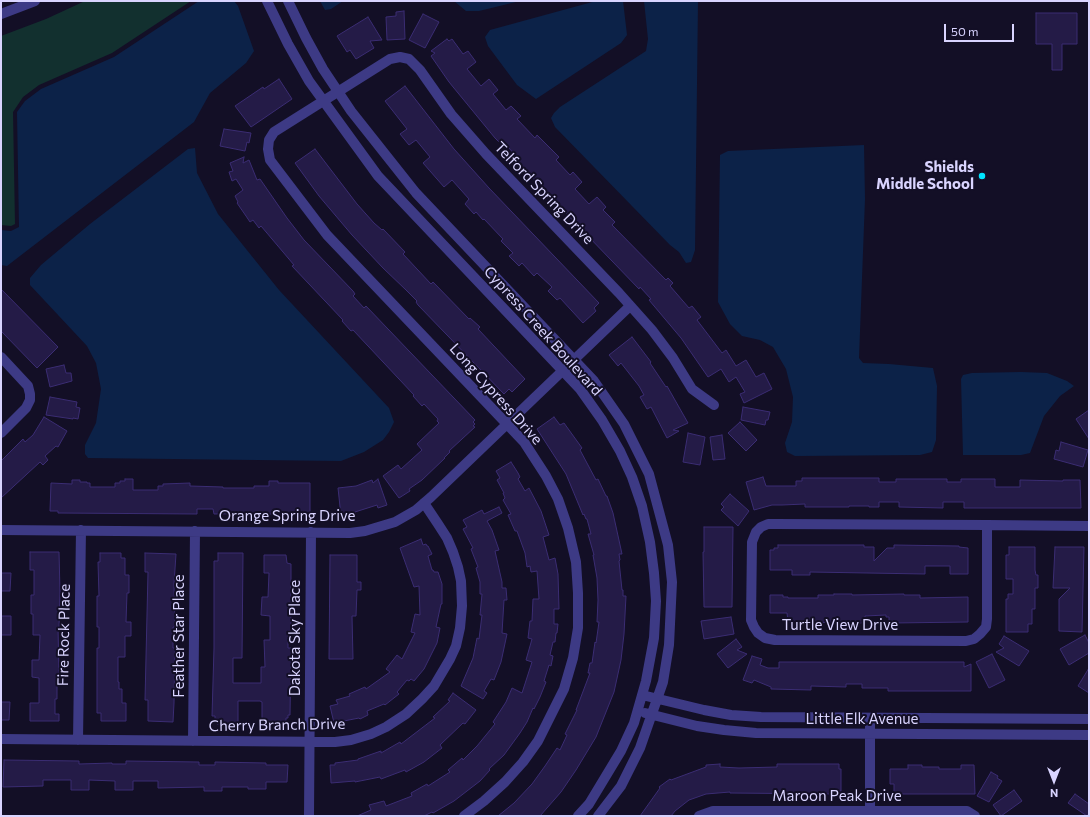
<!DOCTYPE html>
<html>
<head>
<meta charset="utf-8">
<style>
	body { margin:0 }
	#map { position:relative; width:1090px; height:817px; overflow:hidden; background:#130f26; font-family:Commissioner,sans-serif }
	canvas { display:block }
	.frame { position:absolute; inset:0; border:2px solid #d9d4ff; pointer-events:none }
	.north { position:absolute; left:1034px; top:761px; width:40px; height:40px; -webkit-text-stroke:3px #130f26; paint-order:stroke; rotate:180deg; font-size:11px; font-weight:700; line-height:16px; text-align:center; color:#d9d4ff }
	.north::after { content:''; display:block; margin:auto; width:14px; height:18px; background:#d9d4ff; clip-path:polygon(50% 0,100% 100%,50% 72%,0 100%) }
	.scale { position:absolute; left:944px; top:24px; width:70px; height:18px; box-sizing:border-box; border:2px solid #d9d4ff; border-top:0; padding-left:5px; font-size:12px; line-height:14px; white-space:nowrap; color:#d9d4ff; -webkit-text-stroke:3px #130f26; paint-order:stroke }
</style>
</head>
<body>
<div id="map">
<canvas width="1090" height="817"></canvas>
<div class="frame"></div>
<div class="north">N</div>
<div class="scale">50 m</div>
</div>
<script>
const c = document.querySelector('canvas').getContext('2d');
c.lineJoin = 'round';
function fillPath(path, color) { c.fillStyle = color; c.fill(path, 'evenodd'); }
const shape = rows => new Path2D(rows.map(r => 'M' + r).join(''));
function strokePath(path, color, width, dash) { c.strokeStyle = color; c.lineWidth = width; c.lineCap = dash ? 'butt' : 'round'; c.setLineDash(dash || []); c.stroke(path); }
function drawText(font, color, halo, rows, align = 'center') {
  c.font = font + ' Commissioner,sans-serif'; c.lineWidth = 4; c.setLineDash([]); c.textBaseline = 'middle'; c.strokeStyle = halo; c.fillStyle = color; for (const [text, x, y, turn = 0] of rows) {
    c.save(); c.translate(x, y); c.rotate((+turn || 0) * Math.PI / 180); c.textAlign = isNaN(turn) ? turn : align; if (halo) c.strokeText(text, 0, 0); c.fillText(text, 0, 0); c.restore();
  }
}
fillPath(shape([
	[85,1,191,1,112,53,39,85,23,97,13,112,15,224,11,226,1,225,1,36,46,19]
]), '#12302f');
fillPath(shape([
	[199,1,234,1,238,6,254,51,246,63,210,93,194,122,7,266,1,265,1,230,11,231,19,227,17,112,25,101,41,89,114,57],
	[320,1,343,1,331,9,325,10],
	[454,1,520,1,479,11,466,11],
	[596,1,623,1,627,35,621,43,536,99,517,85,488,46,485,37,490,30],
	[644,1,698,1,695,250,691,262,686,263,679,252,670,245,555,127,551,118,554,113,560,107,646,51,648,39],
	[864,145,865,199,859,358,863,363,889,364,933,368,937,386,936,440,932,452,920,455,795,456,787,452,785,443,792,422,793,397,786,369,773,347,760,340,742,336,730,324,718,302,720,155,728,151],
	[195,148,197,173,218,214,279,290,389,408,394,422,389,432,383,440,364,452,341,461,88,458,85,454,85,445,96,423,101,389,96,363,87,346,30,285,30,278,41,265,90,224,188,149],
	[1021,372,1047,373,1067,381,1074,386,1060,396,1044,416,1030,453,1021,455,963,455,961,379,963,375,972,373]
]), '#0c2248');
const building = shape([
	[404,11,405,39,387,40,386,17,396,16,396,12,404,11],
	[1036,13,1077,13,1077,44,1062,44,1062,70,1052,70,1052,44,1036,44,1036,13],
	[423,14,439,22,425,48,409,40,423,14],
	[368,17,382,40,370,41,374,48,356,59,350,50,347,52,337,36,368,17],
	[447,39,449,41,452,39,463,54,468,51,476,62,467,69,481,86,489,79,498,90,493,94,506,110,511,106,521,116,517,119,535,138,537,135,559,157,556,160,570,175,573,172,582,182,575,189,589,204,597,197,606,207,603,210,615,222,612,225,666,280,668,278,673,283,670,286,689,308,692,306,701,317,697,320,722,353,726,350,736,366,746,360,756,377,764,373,772,389,744,403,740,394,745,392,736,377,729,382,721,369,708,377,681,338,649,300,651,299,640,287,639,289,558,205,517,161,519,159,507,146,505,148,495,138,449,82,431,56,435,53,431,51,447,39],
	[279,79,292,99,251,127,235,106,263,87,264,89,279,79],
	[405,86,454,149,489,188,599,303,594,308,596,311,583,323,560,298,557,300,548,291,552,287,537,273,534,276,522,263,519,266,509,256,513,253,501,241,503,239,484,219,483,220,476,212,474,214,465,204,469,199,452,180,444,187,423,163,430,157,416,140,409,145,400,134,407,129,385,101,405,86],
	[224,129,251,133,249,143,247,142,245,151,220,146,224,129],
	[315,149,357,204,374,223,382,230,383,229,405,252,403,254,431,284,433,282,469,319,470,318,480,327,478,329,525,379,512,392,509,389,504,394,418,305,416,302,417,301,406,290,383,268,352,235,319,196,295,163,315,149],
	[244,157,243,163,249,160,257,180,260,179,287,218,304,240,353,291,355,294,353,296,364,308,366,306,475,420,473,422,475,424,473,426,475,427,449,451,450,452,444,458,445,458,422,480,409,489,410,491,399,498,383,476,398,465,401,469,422,450,417,444,439,423,437,421,438,419,424,404,422,406,413,396,414,395,353,330,351,331,342,321,343,320,292,266,294,265,261,226,259,228,253,220,250,222,246,216,237,203,238,202,235,196,243,190,236,179,232,181,229,172,233,171,230,163,244,157],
	[1,289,58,347,37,368,1,331,1,289],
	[632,337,651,362,650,363,666,387,667,386,688,423,673,430,679,431,667,438,651,407,647,409,640,397,644,395,639,386,621,363,618,366,609,355,632,337],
	[64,365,66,373,71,373,72,381,50,387,46,369,64,365],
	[50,397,77,402,76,407,80,408,78,419,73,418,73,419,46,415,50,397],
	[743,407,770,412,768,420,766,420,765,425,741,420,743,407],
	[1089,410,1089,439,1076,419,1089,410],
	[44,417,67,431,58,447,56,446,45,456,48,460,43,465,40,462,1,498,1,461,23,439,25,442,33,435,44,417],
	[554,417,560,425,564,423,582,448,580,450,596,480,598,479,606,496,607,496,613,513,622,554,619,554,620,560,619,561,622,590,623,590,623,596,626,596,624,634,621,660,614,692,596,737,576,770,561,792,540,816,498,816,514,803,532,784,545,766,557,748,560,750,567,735,565,734,577,710,576,710,590,673,588,673,590,663,592,663,595,642,596,643,599,622,597,622,598,600,597,578,593,555,594,555,588,534,591,534,587,519,586,519,584,514,583,515,566,474,537,429,554,417],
	[740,422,757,440,746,451,728,433,740,422],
	[688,433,705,437,700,465,683,462,688,433],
	[722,435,725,459,713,460,710,437,722,435],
	[1061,442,1088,450,1083,467,1054,459,1056,450,1059,451,1061,442],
	[511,462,518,473,520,477,518,479,525,491,529,488,541,511,549,535,543,537,549,560,555,558,558,574,559,609,554,609,554,624,558,624,557,633,556,633,555,642,553,642,550,655,553,656,551,666,549,665,544,681,546,682,540,697,534,709,533,708,527,722,520,733,504,755,489,769,490,770,480,781,454,801,433,813,432,812,424,816,357,816,371,810,369,805,384,801,386,806,412,796,411,793,427,784,428,786,450,772,448,770,462,758,463,760,477,746,495,724,493,722,506,702,512,688,522,693,532,662,526,660,532,639,528,638,530,621,532,621,533,599,539,599,537,571,531,572,530,566,527,567,525,553,517,531,515,531,508,515,511,514,503,500,505,498,503,493,504,493,497,480,500,478,496,471,511,462],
	[763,477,766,486,796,486,796,481,802,481,802,478,879,478,879,482,896,482,896,479,947,479,947,482,961,482,961,479,995,479,995,487,1020,487,1020,480,1063,481,1063,480,1080,480,1081,508,964,508,964,502,943,502,943,508,899,507,899,502,879,502,879,507,869,507,869,506,849,506,849,507,805,507,805,504,782,505,772,505,754,510,746,482,763,477],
	[125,479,133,479,133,490,158,490,158,486,163,486,163,484,190,483,190,486,223,487,223,488,254,488,254,486,269,486,269,481,278,481,278,483,310,483,310,515,269,514,269,513,214,514,213,509,197,509,197,514,58,513,58,511,50,511,51,483,72,484,72,480,80,480,80,482,87,482,87,483,90,483,90,487,115,487,115,483,120,483,120,481,125,481,125,479],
	[378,479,387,505,378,508,377,505,355,512,355,514,341,516,338,488,356,486,372,480,373,483,378,479],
	[730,494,749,511,738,526,721,510,724,507,721,504,730,494],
	[499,507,502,513,487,521,492,530,499,550,495,551,502,582,502,588,506,588,507,600,504,600,502,633,507,634,501,662,494,680,491,679,484,691,487,693,483,699,461,686,473,658,477,638,479,639,482,615,480,615,482,594,480,594,480,582,476,568,478,567,471,549,473,548,463,529,467,527,463,520,482,510,484,514,499,507],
	[704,527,733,527,732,607,704,607,703,552,704,552,704,527],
	[421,539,423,545,426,544,427,546,428,546,432,554,428,556,432,570,433,570,434,572,438,572,442,584,442,604,441,604,436,627,440,628,437,643,424,669,414,681,411,679,409,681,407,680,397,692,399,694,385,705,384,704,367,711,368,715,360,719,359,718,334,723,330,706,338,704,336,700,350,696,349,694,365,687,366,689,390,672,386,669,397,655,402,659,415,633,411,632,415,614,420,615,419,586,414,587,400,548,421,539],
	[778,545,864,545,864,547,874,547,874,561,887,548,894,548,894,545,959,546,959,547,968,548,968,574,950,574,950,566,925,566,925,574,810,572,810,575,792,575,792,570,770,570,770,550,774,550,774,548,778,548,778,545],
	[1009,547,1035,547,1035,570,1036,575,1038,575,1038,588,1035,588,1035,609,1032,609,1032,624,1028,624,1028,632,1006,632,1006,599,1008,599,1008,594,1013,594,1013,579,1006,579,1006,555,1009,555,1009,547],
	[1055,547,1084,547,1082,632,1059,631,1059,599,1070,588,1053,588,1055,547],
	[30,552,59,552,60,592,59,627,58,627,59,675,57,675,57,699,55,699,55,714,59,714,59,721,30,721,30,703,39,703,39,678,32,677,32,660,39,660,40,635,33,635,33,614,31,614,31,595,34,595,34,570,30,570,30,552],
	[100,553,121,553,121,558,125,558,125,575,129,575,129,593,127,593,126,622,131,622,131,636,125,636,125,657,118,657,118,682,119,682,119,689,122,689,122,703,126,703,126,721,101,721,101,713,97,713,97,648,99,648,99,627,97,627,97,596,99,596,98,562,100,562,100,553],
	[145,553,176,554,174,584,175,627,173,627,173,648,175,648,174,703,173,722,148,721,148,700,145,700,148,572,145,572,145,553],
	[218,553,243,553,242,658,233,658,233,683,261,683,261,667,265,667,264,640,270,640,270,616,261,615,262,597,268,597,269,573,264,573,264,555,286,555,287,563,291,564,291,631,288,631,288,648,291,648,290,715,288,715,288,718,286,718,286,724,262,723,262,702,260,701,238,701,238,724,217,724,217,719,215,719,215,716,212,716,214,648,214,561,218,561,218,553],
	[330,555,357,555,357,582,361,582,361,590,357,590,356,616,352,616,353,659,329,659,330,555],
	[1,573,11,573,10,591,1,591,1,573],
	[834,594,852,594,852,595,904,594,904,595,920,595,920,598,968,597,968,622,893,623,893,621,889,621,889,617,886,617,886,615,865,616,865,623,788,622,787,613,770,613,770,595,783,595,783,597,788,597,788,598,818,598,818,595,834,595,834,594],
	[1,616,11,616,11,635,1,635,1,616],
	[731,617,734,634,704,639,701,621,731,617],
	[1085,635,1089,643,1089,653,1069,665,1060,649,1085,635],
	[1004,636,1029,651,1019,666,996,652,1004,648,999,644,1004,636],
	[736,639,742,647,737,650,747,654,728,668,717,654,736,639],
	[992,654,1005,680,989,688,976,662,992,654],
	[752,656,762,659,760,665,768,668,779,668,779,662,964,662,964,667,971,664,971,691,888,691,888,688,862,688,862,684,846,684,846,687,811,686,811,690,771,689,771,687,754,680,752,683,743,680,752,656],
	[1089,668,1089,693,1078,686,1089,668],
	[453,693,476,710,465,724,463,723,440,745,442,748,424,762,406,772,405,770,381,779,380,777,355,782,355,781,331,783,330,765,335,765,335,763,358,760,358,759,381,751,381,753,400,742,401,744,435,718,433,717,450,701,448,700,453,693],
	[1,702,10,702,9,720,1,720,1,702],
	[4,760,79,761,79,764,112,763,112,764,126,764,126,761,199,762,199,765,215,765,215,762,266,763,266,765,288,765,287,782,266,782,266,789,248,789,248,787,222,787,222,791,204,791,204,787,158,788,158,781,133,781,133,790,115,790,115,781,89,780,89,790,71,790,71,780,43,780,43,786,3,787,4,760],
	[720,764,720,767,739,768,777,767,777,764,839,764,839,769,841,769,841,791,838,791,838,794,730,793,730,792,706,794,689,800,675,811,671,816,640,816,660,788,659,787,670,779,671,780,706,767,706,765,720,764],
	[908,765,922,765,922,767,939,767,939,769,961,769,961,765,974,765,975,794,894,794,894,784,890,784,890,769,908,769,908,765],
	[991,772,998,776,997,778,1002,781,989,802,977,796,991,772],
	[1014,790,1022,801,1001,816,993,805,1014,790],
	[1075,794,1089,804,1089,813,1087,816,1068,803,1075,794]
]);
fillPath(building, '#241b47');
strokePath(building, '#3b2d73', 1);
strokePath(shape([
	[267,1,288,44,309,81,378,176,580,389,602,420,620,451,632,477,642,506,650,542,654,573,656,601,654,638,646,681,634,723,621,751,589,804,578,816],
	[288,1,306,38,323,69,351,111,416,193,594,381,624,424,649,474,668,545,672,582,669,645,663,682,640,748,621,786,598,816],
	[1,14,35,1],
	[1,357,28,386,30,394,30,400,26,408,1,433],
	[987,525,987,619,986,627,980,634,974,639,966,641,775,640,765,638,758,633,754,627,751,620,752,542,756,532,761,527,768,524,776,524,987,525,1089,526],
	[1,530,350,533,365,531,395,522,416,510,431,497,630,306],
	[642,695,704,710,731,715,761,717,1089,719],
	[645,713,697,726,724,730,756,733,1089,735],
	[1,739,335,742,351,740,371,734,386,727,406,714,422,699,434,686,450,659,456,646,460,628,462,606,461,581,458,567,453,552,447,538,438,524,424,503],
	[78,740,81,530],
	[193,741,195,531],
	[309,816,311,532],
	[464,816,484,801,505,782,523,762,538,741,564,689,573,658,578,628,578,593,576,562,568,528,558,499,546,476,524,442,327,235,270,160,268,149,269,140,274,132,390,59,400,57,409,59,420,70,451,114,486,154,619,293,652,330,673,358,692,389,714,405],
	[699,816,713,811,967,811,975,816],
	[870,816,870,718]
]), '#3d3a85', 10);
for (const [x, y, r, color] of [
	[982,176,4,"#00e5ff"]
]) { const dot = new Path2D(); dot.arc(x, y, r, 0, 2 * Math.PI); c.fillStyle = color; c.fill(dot); strokePath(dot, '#130f26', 1.5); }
drawText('bold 15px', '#d9d4ff', '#130f26', [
	["Shields",974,167],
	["Middle School",974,184]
], 'right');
drawText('15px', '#d9d4ff', '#130f26', [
	["Telford Spring Drive",544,193,46],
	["Cypress Creek Boulevard",543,331,48],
	["Long Cypress Drive",496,394,48],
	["Orange Spring Drive",287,516],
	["Turtle View Drive",840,625],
	["Fire Rock Place",64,635,-89],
	["Feather Star Place",179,636,-90],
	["Dakota Sky Place",295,638,-90],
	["Little Elk Avenue",862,719],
	["Cherry Branch Drive",277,725,-1],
	["Maroon Peak Drive",837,796]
]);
</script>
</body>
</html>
